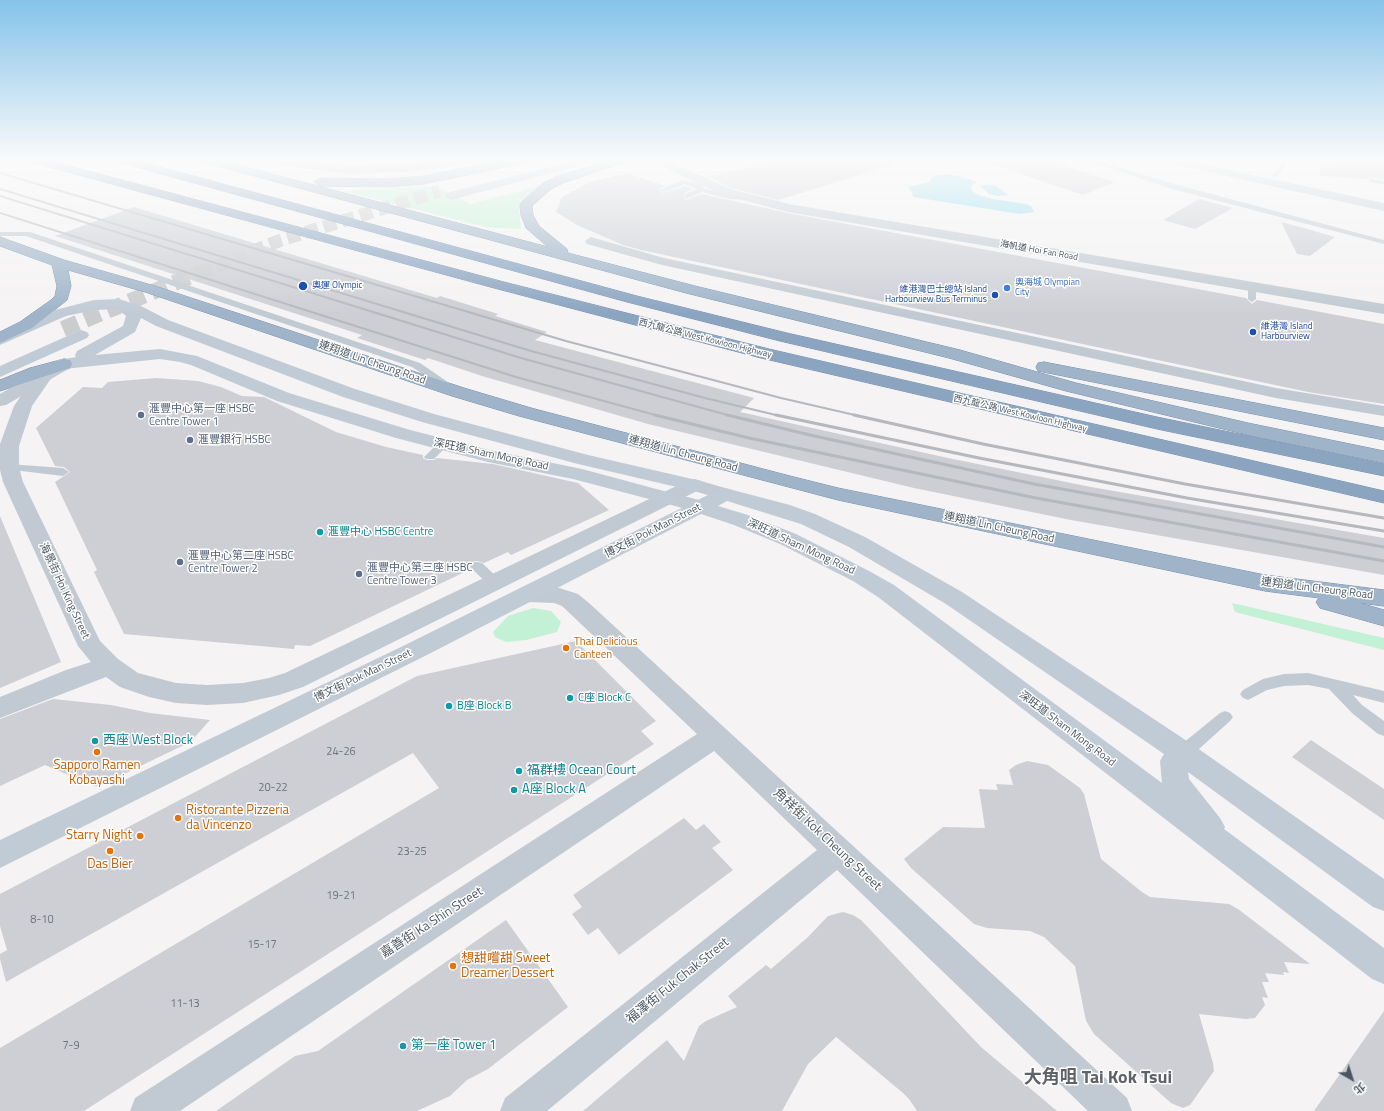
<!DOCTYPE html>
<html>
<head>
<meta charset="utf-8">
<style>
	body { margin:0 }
	#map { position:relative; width:1384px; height:1111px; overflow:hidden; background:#f5f3f3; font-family:"Titillium Web","Noto Sans TC",sans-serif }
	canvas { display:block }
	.north { position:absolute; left:1332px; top:1059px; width:40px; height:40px; -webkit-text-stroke:3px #fff; paint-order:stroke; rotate:141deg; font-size:11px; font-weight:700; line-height:16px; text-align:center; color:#4a5661 }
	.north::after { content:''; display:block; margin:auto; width:14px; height:18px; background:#4a5661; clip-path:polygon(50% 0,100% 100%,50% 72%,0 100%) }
</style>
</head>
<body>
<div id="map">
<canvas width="1384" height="1111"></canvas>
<div class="north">北</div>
</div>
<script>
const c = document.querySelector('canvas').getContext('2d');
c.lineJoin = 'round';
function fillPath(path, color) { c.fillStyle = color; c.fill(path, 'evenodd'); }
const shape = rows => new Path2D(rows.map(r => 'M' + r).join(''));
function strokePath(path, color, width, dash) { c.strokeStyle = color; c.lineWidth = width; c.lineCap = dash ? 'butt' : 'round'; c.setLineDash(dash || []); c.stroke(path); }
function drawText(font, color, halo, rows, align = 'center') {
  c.font = font + ' "Titillium Web","Noto Sans TC",sans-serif'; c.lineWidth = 3; c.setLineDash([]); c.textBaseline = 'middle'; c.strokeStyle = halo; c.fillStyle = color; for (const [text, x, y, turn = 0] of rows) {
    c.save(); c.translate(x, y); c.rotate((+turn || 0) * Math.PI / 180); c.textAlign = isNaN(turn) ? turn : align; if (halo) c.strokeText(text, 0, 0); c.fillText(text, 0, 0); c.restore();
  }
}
fillPath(shape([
	[544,185,524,200,519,211,521,229,486,227,343,191,437,186,470,204],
	[1232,603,1384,638,1384,650,1235,612],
	[533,608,551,611,561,622,557,632,526,640,506,642,495,637,493,632,508,616]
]), '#c3f1d5');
fillPath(shape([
	[947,174,959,176,977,182,971,186,972,191,978,195,993,199,1026,204,1031,206,1034,212,1020,214,913,197,912,192,908,187,930,182,932,177,935,175],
	[985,185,996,186,1009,195,998,196,989,194,981,186]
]), '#90daee');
fillPath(shape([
	[781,159,894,159,895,164,778,200,731,188,708,177],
	[988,159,1044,159,1115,182,1083,195,988,163],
	[1329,159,1381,159,1384,166,1384,179,1369,177,1368,179,1320,176,1321,162,1334,169,1341,168],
	[626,173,666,186,659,189,663,193,685,186,693,189,684,193,685,200,702,194,788,213,1246,298,1252,304,1257,300,1384,324,1384,404,1308,392,641,250,623,245,577,225,556,212,562,197,590,182],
	[1199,199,1233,208,1195,229,1163,220],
	[134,207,437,298,440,296,498,314,495,316,547,332,535,340,754,398,740,412,948,458,1091,487,1384,538,1384,575,1071,520,914,488,648,424,482,376,428,358,425,360,357,338,362,335,55,236],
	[1281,222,1304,228,1335,237,1310,256,1297,254],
	[156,378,198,381,221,387,242,396,264,397,336,432,386,447,423,455,423,458,426,460,434,460,437,458,493,464,578,483,609,510,511,555,508,552,484,563,477,561,472,562,469,565,471,569,310,646,295,645,294,649,124,634,94,572,97,570,55,482,70,472,64,467,55,466,36,428,83,387,102,388,108,382],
	[0,516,61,662,0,688],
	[576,641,656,721,641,731,654,744,84,1111,0,1111,0,1048,439,788,413,753,6,982,0,959,0,954,7,950,0,926,0,894,417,676],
	[53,699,111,705,150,713,210,720,194,738,186,744,97,787,45,765,0,786,0,719],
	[1311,740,1384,789,1384,820,1292,757],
	[1027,761,1048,765,1080,788,1084,794,1101,859,1142,892,1150,897,1229,904,1238,909,1310,964,1284,962,1289,973,1283,972,1284,975,1265,973,1269,982,1262,982,1268,998,1262,997,1265,1005,1255,1018,1246,1019,1199,1014,1213,1063,1214,1071,1190,1105,1183,1108,1171,1103,1094,1034,1086,1021,1075,966,1044,937,1030,931,987,928,974,924,911,868,904,859,943,827,985,828,979,789,998,790,996,784,1013,785,1009,770,1016,765],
	[684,818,696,830,704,824,721,842,712,848,733,870,619,955,598,928,588,935,572,914,582,907,573,895],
	[843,912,853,915,861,920,981,1047,1057,1111,917,1111,909,1099,903,1093,836,1037,808,1064,782,1111,583,1111,667,1040,684,1061,699,1026,706,1021,737,1007,728,996,766,965,771,969,808,937,828,916],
	[506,920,568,1007,488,1069,467,1080,450,1096,417,1111,216,1111,295,1056,318,1051],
	[1384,1011,1384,1111,1314,1111]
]), '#cdcfd5');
strokePath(shape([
	[199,273,281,240,440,191]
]), '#caccce', 13, [13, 6]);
strokePath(shape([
	[63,329,201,272]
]), '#caccce', 16, [16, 8]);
const trunk = shape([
	[197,159,216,159,548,247,526,228,521,215,520,205,522,202,543,183,555,177,613,159,630,159,628,161,563,183,551,189,532,206,533,215,539,226,567,249,568,253,695,286,960,350,1076,383,1248,423,1384,451,1384,463,1248,435,1066,391,949,358,686,293,199,161,197,159],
	[512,159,535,159,529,162,424,184,387,187,320,186,314,182,320,178,387,179,424,176,512,159],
	[0,237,64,260,155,286,464,388,531,408,790,476,838,488,1265,575,1384,590,1384,606,1360,603,1384,610,1384,626,1320,608,1316,602,1319,598,1265,591,838,500,519,416,452,396,145,292,68,270,71,286,67,300,32,328,0,343,0,332,20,322,51,300,55,296,57,286,52,265,0,246,0,237],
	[64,359,70,360,72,364,70,368,0,391,0,380,30,368,64,359],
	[1044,362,1384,428,1384,440,1038,371,1036,367,1038,363,1044,362]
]);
const motorway = shape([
	[25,159,44,159,504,282,769,349,1384,491,1384,503,761,358,494,288,27,161,25,159],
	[112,159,131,159,637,296,787,333,1157,417,1384,464,1384,476,1157,429,780,341,627,302,114,161,112,159]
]);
strokePath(trunk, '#7690ad', 1);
strokePath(motorway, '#7690ad', 1);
fillPath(shape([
	[1081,159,1091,159,1178,185,1384,240,1384,244,1172,189,1081,159],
	[1291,159,1300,159,1286,165,1277,177,1273,177,1271,176,1282,163,1291,159],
	[1318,159,1326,159,1340,167,1335,168,1318,159],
	[1369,178,1384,181,1384,185,1369,182,1369,178],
	[682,180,698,183,700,180,706,180,707,182,702,187,707,189,730,195,748,196,752,198,748,200,730,199,702,192,688,198,685,198,685,194,697,189,685,184,664,192,660,190,682,180],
	[0,232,30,232,420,363,458,389,457,391,449,391,412,367,26,236,0,236,0,232],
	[1252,284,1256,287,1256,299,1252,302,1248,299,1248,287,1252,284],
	[442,442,446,443,448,445,434,459,426,459,424,457,438,443,442,442],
	[9,464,63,468,69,472,63,476,5,469,3,467,9,464],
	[477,562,482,563,500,580,502,583,500,586,490,586,472,569,470,566,472,563,477,562],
	[1308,673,1384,691,1384,703,1353,695,1362,705,1384,721,1384,736,1378,734,1352,713,1329,689,1308,685,1284,686,1267,690,1248,700,1243,698,1240,694,1243,690,1263,679,1284,674,1308,673],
	[1225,711,1230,713,1233,717,1230,721,1189,758,1183,760,1177,758,1175,753,1177,748,1220,713,1225,711]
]), '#c1cad2');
fillPath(shape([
	[591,237,664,258,1276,388,1384,406,1384,416,1276,398,662,265,587,244,585,241,591,237]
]), '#c1cad2');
fillPath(shape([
	[261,159,284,159,349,166,419,163,452,159,482,159,476,162,419,171,349,174,287,166,263,161,261,159],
	[648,159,663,159,731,189,789,204,1384,304,1384,314,788,212,723,195,650,161,648,159],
	[43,372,49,373,52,377,32,406,19,446,19,467,23,482,100,641,118,659,138,673,176,683,207,685,243,683,269,678,285,673,687,481,694,479,701,481,704,485,701,489,303,687,279,695,243,703,207,705,176,703,149,697,120,687,106,677,0,718,0,697,66,670,91,662,78,646,3,482,0,470,0,444,14,406,37,373,43,372],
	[528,586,556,587,578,594,589,603,1127,1098,1132,1111,1088,1111,837,870,547,1111,500,1111,505,1098,817,850,714,751,180,1111,130,1111,135,1098,697,734,562,606,554,603,528,602,520,600,516,594,520,588,528,586]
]), '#c1cad2');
fillPath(shape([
	[1157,159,1178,159,1384,203,1384,211,1163,162,1157,159],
	[64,359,70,360,72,364,70,368,6,405,0,406,0,394,58,360,64,359],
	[694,479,732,490,735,494,732,498,725,500,687,489,684,485,687,481,694,479],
	[668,492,707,502,710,507,707,512,700,513,661,502,658,498,661,494,668,492]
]), '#c1cad2');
fillPath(shape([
	[580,159,599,159,597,161,451,200,445,196,447,193,580,159],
	[119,299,141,306,168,320,355,389,434,414,588,455,701,481,704,485,701,489,694,491,578,464,422,422,343,397,156,326,141,318,135,332,95,355,160,349,197,356,289,393,410,430,489,450,582,469,675,494,678,498,675,502,668,504,573,479,488,462,396,438,277,401,191,365,180,362,160,359,64,369,58,368,56,364,58,360,76,357,75,355,77,351,123,326,126,316,118,309,94,310,66,316,0,345,0,334,55,310,94,300,119,299],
	[81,330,87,332,89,335,87,338,0,377,0,366,81,330],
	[725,488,790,505,815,514,865,537,962,592,1193,745,1384,879,1384,911,1373,907,1188,772,1189,779,1220,818,1225,827,1224,829,1384,948,1384,984,1372,979,878,597,853,581,780,544,734,525,701,514,423,657,0,868,0,840,405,645,718,490,725,488],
	[727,501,801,524,849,547,946,604,1164,754,1160,761,1162,783,894,585,869,571,796,534,748,515,718,506,727,501]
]), '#c1cbd6');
fillPath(trunk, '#9fb4c9');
fillPath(motorway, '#8ba5c1');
strokePath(shape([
	[0,173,566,341,781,398,859,416],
	[0,189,531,351,705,398,780,416],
	[0,196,521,358,731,416],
	[0,213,516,377,659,416]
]), '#b5b8bd', 2);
strokePath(shape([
	[655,415,749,438,1036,498,1384,561],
	[727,415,810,435,1034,484,1384,547],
	[776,415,979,458,1187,498,1384,531],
	[854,415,983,444,1185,484,1384,518]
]), '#b5b8bd', 3);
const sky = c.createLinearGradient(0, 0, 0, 314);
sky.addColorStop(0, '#85c3ea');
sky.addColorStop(0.51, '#fafafa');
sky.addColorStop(1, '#fafafa00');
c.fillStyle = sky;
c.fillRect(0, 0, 1384, 314);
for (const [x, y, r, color] of [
	[303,286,5,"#1a4fb4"],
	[1007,288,4,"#3f7fe0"],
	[995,295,4,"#1a4fb4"],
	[1253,332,4,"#1a4fb4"],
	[141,415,4,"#5c6f8a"],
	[190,440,4,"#5c6f8a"],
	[320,532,4,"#0f9aa8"],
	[180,562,4,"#5c6f8a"],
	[359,574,4,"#5c6f8a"],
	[566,648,4,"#e8710a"],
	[570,698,4,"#0f9aa8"],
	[449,706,4,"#0f9aa8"],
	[95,741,4,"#0f9aa8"],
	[97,752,4,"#e8710a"],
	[519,771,4,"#0f9aa8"],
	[514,790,4,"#0f9aa8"],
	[178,818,4,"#e8710a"],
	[140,836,4,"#e8710a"],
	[110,851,4,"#e8710a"],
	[453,966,4,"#e8710a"],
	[403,1046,4,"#0f9aa8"]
]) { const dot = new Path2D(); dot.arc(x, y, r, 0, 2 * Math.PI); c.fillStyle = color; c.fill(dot); strokePath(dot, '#fff', 1.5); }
drawText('9px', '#4a5661', '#fff', [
	["海帆道 Hoi Fan Road",1039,251,10],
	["西九龍公路 West Kowloon Highway",705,339,14],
	["西九龍公路 West Kowloon Highway",1020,414,13]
]);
drawText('9px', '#366cbe', '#fff', [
	["奧海城 Olympian",1015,283],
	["City",1015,293]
], 'left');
drawText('9px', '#164399', '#fff', [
	["奧運 Olympic",312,286],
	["維港灣巴士總站 Island",987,290,"right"],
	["Harbourview Bus Terminus",987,300,"right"],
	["維港灣 Island",1261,327],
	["Harbourview",1261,337]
], 'left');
drawText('11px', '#4a5661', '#fff', [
	["連翔道 Lin Cheung Road",372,363,19],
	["連翔道 Lin Cheung Road",683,454,15],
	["深旺道 Sham Mong Road",491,455,12],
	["連翔道 Lin Cheung Road",999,528,12],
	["博文街 Pok Man Street",653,531,-27],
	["深旺道 Sham Mong Road",801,547,25],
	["連翔道 Lin Cheung Road",1317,589,7],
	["海景街 Hoi King Street",64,591,65],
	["博文街 Pok Man Street",363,676,-26],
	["深旺道 Sham Mong Road",1067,729,37]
]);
drawText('11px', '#4e5e75', '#fff', [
	["滙豐中心第一座 HSBC",149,409],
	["Centre Tower 1",149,422],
	["滙豐銀行 HSBC",198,440],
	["滙豐中心第二座 HSBC",188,556],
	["Centre Tower 2",188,569],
	["滙豐中心第三座 HSBC",367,568],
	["Centre Tower 3",367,581]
], 'left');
drawText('11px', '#0d838f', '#fff', [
	["滙豐中心 HSBC Centre",328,532],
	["C座 Block C",578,698],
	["B座 Block B",457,706]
], 'left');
drawText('11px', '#c56008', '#fff', [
	["Thai Delicious",574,642],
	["Canteen",574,655]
], 'left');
drawText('11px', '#6b747e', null, [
	["24-26",341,752],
	["20-22",273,788],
	["23-25",412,852],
	["19-21",341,896],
	["8-10",42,920],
	["15-17",262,945],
	["11-13",185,1004],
	["7-9",71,1046]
]);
drawText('13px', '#0d838f', '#fff', [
	["西座 West Block",103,741],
	["福群樓 Ocean Court",527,771],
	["A座 Block A",522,790],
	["第一座 Tower 1",411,1046]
], 'left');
drawText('13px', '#c56008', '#fff', [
	["Sapporo Ramen",97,766],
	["Kobayashi",97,781],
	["Ristorante Pizzeria",186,811,"left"],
	["da Vincenzo",186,826,"left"],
	["Starry Night",132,836,"right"],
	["Das Bier",110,865],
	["想甜嚐甜 Sweet",461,959,"left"],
	["Dreamer Dessert",461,974,"left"]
]);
drawText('13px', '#4a5661', '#fff', [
	["角祥街 Kok Cheung Street",827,840,43],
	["嘉善街 Ka Shin Street",432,923,-33],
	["福澤街 Fuk Chak Street",678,981,-39]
]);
drawText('bold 18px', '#5f6368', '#fff', [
	["大角咀 Tai Kok Tsui",1098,1079]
]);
</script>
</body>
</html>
